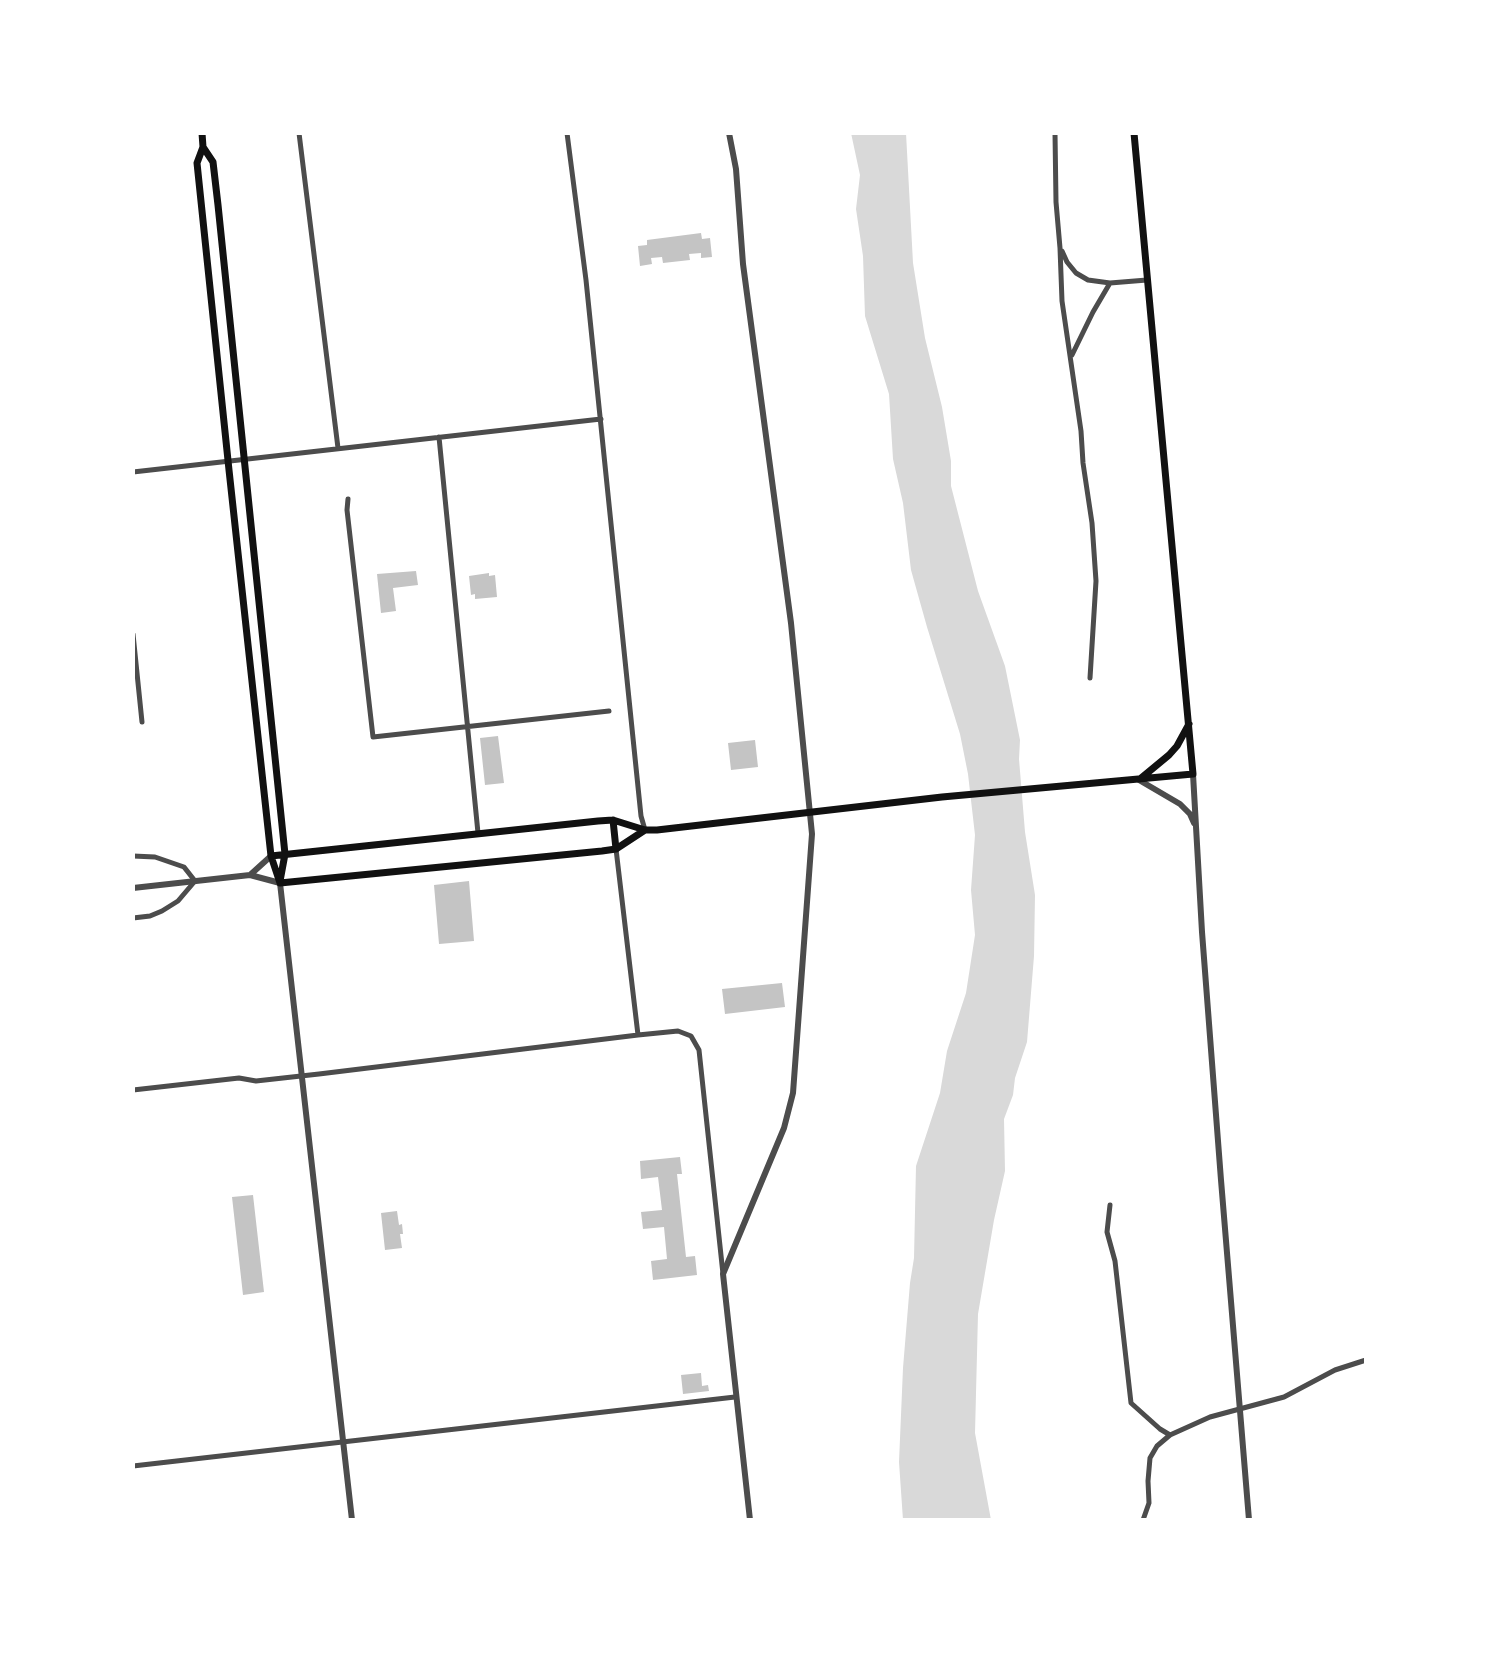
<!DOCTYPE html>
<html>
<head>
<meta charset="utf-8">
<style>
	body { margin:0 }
	#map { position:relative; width:1499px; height:1653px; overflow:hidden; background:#fff; font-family:Barlow,sans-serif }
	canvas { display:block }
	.frame { position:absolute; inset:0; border:135px solid #fff; pointer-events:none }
</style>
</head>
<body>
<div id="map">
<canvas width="1499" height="1653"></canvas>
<div class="frame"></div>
</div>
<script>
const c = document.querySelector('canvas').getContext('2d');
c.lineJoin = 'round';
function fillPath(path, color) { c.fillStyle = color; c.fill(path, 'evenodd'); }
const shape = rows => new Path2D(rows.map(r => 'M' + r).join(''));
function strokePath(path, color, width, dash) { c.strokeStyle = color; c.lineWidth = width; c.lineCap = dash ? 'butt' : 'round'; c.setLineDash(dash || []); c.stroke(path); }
fillPath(shape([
	[851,133,906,133,913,263,925,338,942,407,951,461,951,486,978,591,1005,666,1020,740,1019,759,1025,832,1035,895,1034,956,1027,1042,1015,1078,1013,1095,1004,1119,1005,1171,994,1220,978,1314,975,1433,991,1520,903,1520,899,1462,903,1368,910,1283,914,1258,916,1166,940,1093,947,1051,966,993,975,935,971,890,975,835,968,774,960,734,927,627,911,570,903,503,893,459,889,394,865,316,863,256,856,209,860,175]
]), '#d9d9d9');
fillPath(shape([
	[701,233,702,239,710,238,712,257,701,258,701,253,689,254,690,260,663,263,662,257,651,258,652,264,640,266,638,246,647,245,647,240],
	[416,571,418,585,393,588,396,611,381,613,377,574],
	[489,573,489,576,495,575,497,597,475,599,475,594,471,595,469,576],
	[498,736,504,783,485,785,480,738],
	[755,740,758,767,731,770,728,743],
	[469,881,474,941,439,944,434,885],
	[782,983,785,1007,725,1014,722,989],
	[680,1157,682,1174,677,1174,686,1257,695,1256,697,1275,653,1280,651,1261,667,1259,664,1227,643,1229,641,1212,662,1210,658,1177,641,1179,640,1161],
	[253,1195,264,1292,243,1295,232,1197],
	[397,1211,399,1225,402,1224,403,1234,400,1234,402,1248,385,1250,381,1213],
	[701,1373,702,1386,708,1385,709,1391,683,1394,681,1375]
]), '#c4c4c4');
strokePath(shape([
	[299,133,338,448],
	[567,133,586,280,641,816,645,830],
	[1055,133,1056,202,1060,248,1062,301,1081,431,1083,463,1092,523,1096,581,1090,678],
	[1062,251,1067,262,1076,273,1088,280,1110,283,1147,280],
	[1072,355,1093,312,1110,283],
	[439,437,478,833],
	[133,472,601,419],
	[348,499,347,510,373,737,609,711],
	[133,634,142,722],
	[616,849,638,1035,678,1031,691,1036,699,1050,723,1274],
	[133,856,155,857,184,867,195,881,178,901,162,911,150,916,133,918],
	[133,1090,239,1078,256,1081,319,1074,638,1035],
	[1110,1205,1107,1232,1115,1261,1131,1403,1160,1429,1170,1435],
	[133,1466,735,1397],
	[1143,1520,1149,1503,1148,1481,1150,1458,1157,1446,1170,1435,1210,1417,1284,1397,1335,1370,1366,1360]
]), '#4c4c4c', 5);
strokePath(shape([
	[729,133,736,169,743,264,791,623,812,834,793,1093,784,1128,723,1274,750,1520],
	[1193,774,1202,932,1221,1180,1249,1520],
	[1139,780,1180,804,1190,814,1194,823],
	[250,875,271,856],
	[133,888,250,875,280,883,352,1520]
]), '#4c4c4c', 6);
strokePath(shape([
	[202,133,203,147,197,163,229,470,271,856,280,883],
	[203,147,213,162,218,205,285,854,280,881],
	[1140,779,1169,755,1177,746,1189,724],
	[613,820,616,849],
	[271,856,598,821,613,820,645,830,657,830,942,797,1193,774,1134,133],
	[280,883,602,851,616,849,645,830]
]), '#111', 7);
</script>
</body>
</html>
